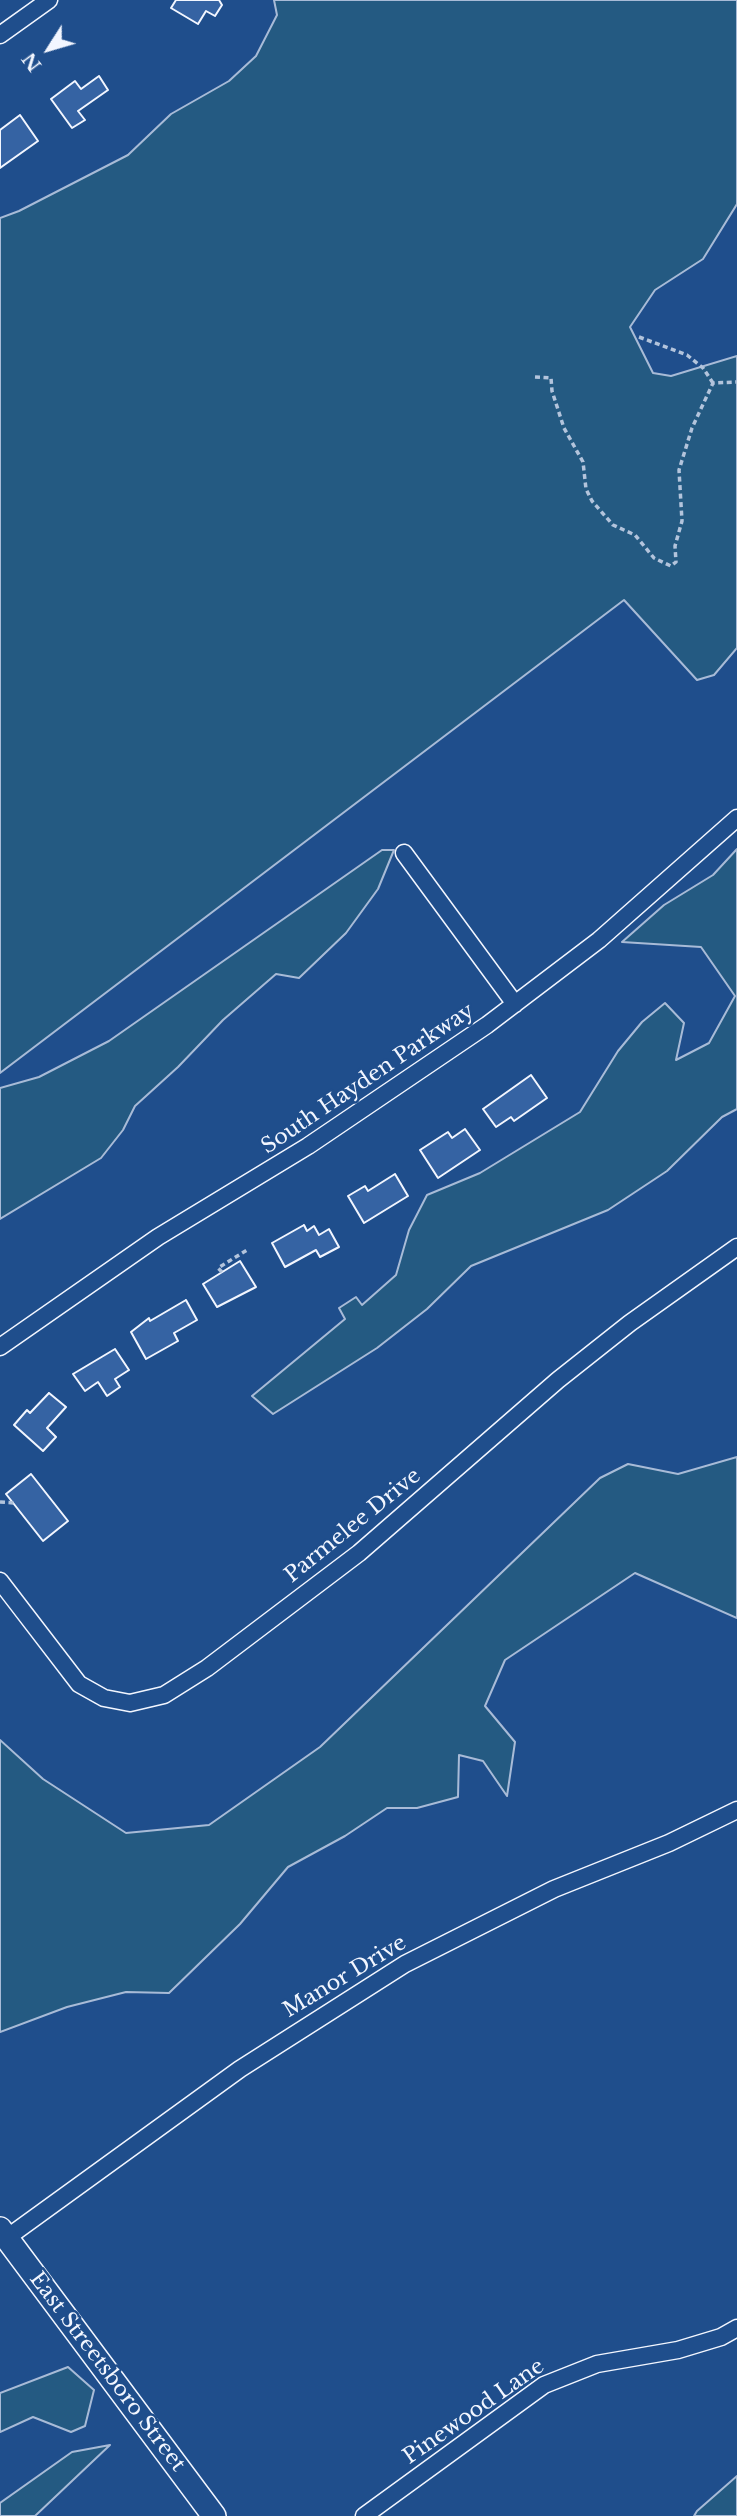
<!DOCTYPE html>
<html>
<head>
<meta charset="utf-8">
<style>
	body { margin:0 }
	#map { position:relative; width:737px; height:2516px; overflow:hidden; background:#1f4e8c; font-family:"Libre Baskerville",serif }
	canvas { display:block }
	.north { position:absolute; left:14px; top:14px; width:70px; height:70px; -webkit-text-stroke:5px #1f4e8c; paint-order:stroke; rotate:233deg; font-size:19px; font-weight:700; line-height:28px; text-align:center; color:#f2f6ff }
	.north::after { content:''; display:block; margin:auto; width:24px; height:32px; background:#f2f6ff; clip-path:polygon(50% 0,100% 100%,50% 72%,0 100%) }
</style>
</head>
<body>
<div id="map">
<canvas width="737" height="2516"></canvas>
<div class="north">N</div>
</div>
<script>
const c = document.querySelector('canvas').getContext('2d');
c.lineJoin = 'round';
function fillPath(path, color) { c.fillStyle = color; c.fill(path, 'evenodd'); }
const shape = rows => new Path2D(rows.map(r => 'M' + r).join(''));
function strokePath(path, color, width, dash) { c.strokeStyle = color; c.lineWidth = width; c.lineCap = dash ? 'butt' : 'round'; c.setLineDash(dash || []); c.stroke(path); }
function drawText(font, color, halo, rows, align = 'center') {
  c.font = font + ' "Libre Baskerville",serif'; c.lineWidth = 5; c.setLineDash([]); c.textBaseline = 'middle'; c.strokeStyle = halo; c.fillStyle = color; for (const [text, x, y, turn = 0] of rows) {
    c.save(); c.translate(x, y); c.rotate((+turn || 0) * Math.PI / 180); c.textAlign = isNaN(turn) ? turn : align; if (halo) c.strokeText(text, 0, 0); c.fillText(text, 0, 0); c.restore();
  }
}
const green = shape([
	[274,0,737,0,737,204,703,259,655,290,630,327,653,373,671,376,737,356,737,648,714,675,697,680,624,600,0,1073,0,218,19,211,128,155,171,114,229,81,256,56,277,15,274,0],
	[737,849,737,1109,722,1117,667,1171,608,1210,471,1266,427,1309,377,1348,273,1414,252,1396,345,1319,339,1308,356,1297,362,1305,396,1275,409,1230,427,1195,480,1173,580,1112,618,1051,642,1022,665,1003,684,1023,676,1060,709,1043,735,996,701,947,622,942,664,905,713,875,737,849],
	[382,850,394,850,378,889,346,933,299,978,276,974,223,1020,178,1067,135,1106,123,1130,101,1158,0,1219,0,1088,39,1077,109,1041,382,850],
	[737,1457,737,1618,635,1573,505,1660,485,1706,515,1742,507,1796,483,1761,459,1755,458,1797,417,1808,387,1808,345,1836,288,1867,240,1924,169,1993,126,1992,67,2007,0,2032,0,1740,43,1779,126,1833,209,1825,320,1747,600,1478,628,1464,678,1474,737,1457],
	[68,2367,94,2390,85,2426,71,2432,33,2417,0,2432,0,2393,68,2367],
	[110,2445,35,2516,0,2516,0,2503,72,2452,110,2445],
	[737,2476,737,2516,694,2516,697,2511,737,2476]
]);
fillPath(green, '#245a82');
strokePath(green, '#a8bbd7', 2);
const building = shape([
	[176,0,219,0,222,5,215,16,206,11,198,24,171,8,176,0],
	[99,76,108,90,78,111,85,120,72,128,51,99,75,81,81,89,99,76],
	[20,115,38,141,0,168,0,130,20,115],
	[531,1075,547,1098,514,1121,511,1117,496,1127,483,1109,531,1075],
	[465,1129,480,1150,438,1178,420,1150,448,1132,452,1138,465,1129],
	[395,1174,408,1196,364,1223,348,1196,365,1186,368,1191,395,1174],
	[304,1225,307,1231,314,1226,319,1235,329,1229,339,1247,320,1257,316,1250,285,1267,272,1243,304,1225],
	[240,1261,256,1287,217,1307,203,1284,240,1261],
	[186,1300,197,1320,174,1333,178,1341,146,1359,131,1332,149,1318,150,1321,186,1300],
	[115,1349,129,1370,115,1379,120,1387,107,1396,98,1382,85,1391,73,1374,115,1349],
	[49,1393,66,1407,47,1428,56,1437,43,1451,14,1425,27,1410,30,1413,49,1393],
	[31,1474,68,1521,43,1541,6,1494,31,1474]
]);
fillPath(building, '#3563a3');
strokePath(building, '#f2f6ff', 2);
const minor = shape([
	[0,35,49,0],
	[404,853,515,1004],
	[0,1347,158,1237,308,1146,487,1025,599,940,737,818],
	[0,1581,79,1684,104,1698,130,1703,164,1695,207,1668,359,1553,558,1380,630,1323,737,1247],
	[8,2237,240,2069,405,1964,554,1889,669,1843,737,1810],
	[364,2516,544,2385,597,2364,678,2350,721,2337,737,2328]
]);
const secondary = shape([
	[0,2229,214,2516]
]);
strokePath(minor, '#f2f6ff', 19);
strokePath(secondary, '#f2f6ff', 26);
strokePath(shape([
	[639,337,687,355,703,368,713,383],
	[535,377,551,378,552,391,564,428,583,462,586,489,592,501,613,525,635,535,654,558,671,566,676,562,675,546,682,521,679,470,692,428,713,383,737,382],
	[222,1272,218,1268,247,1250],
	[0,1502,14,1503]
]), '#b3c4dc', 3.5, [5, 3.5]);
strokePath(minor, '#1f4e8c', 16);
strokePath(secondary, '#1f4e8c', 23);
drawText('21px', '#f2f6ff', '#1f4e8c', [
	["South Hayden Parkway",368,1079,-34],
	["Parmelee Drive",353,1526,-39],
	["Manor Drive",345,1977,-31],
	["East Streetsboro Street",107,2372,53],
	["Pinewood Lane",474,2412,-35]
]);
</script>
</body>
</html>
